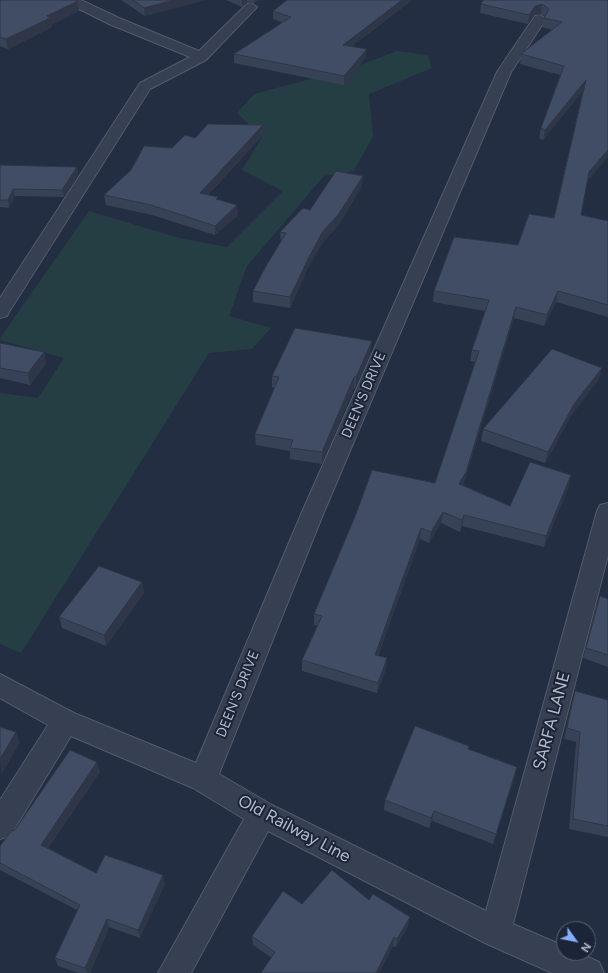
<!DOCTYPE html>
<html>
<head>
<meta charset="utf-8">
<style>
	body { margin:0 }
	#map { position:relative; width:608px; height:973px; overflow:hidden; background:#232e43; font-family:Figtree,sans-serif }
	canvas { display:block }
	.north { position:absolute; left:556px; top:921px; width:40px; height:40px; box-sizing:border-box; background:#1c2537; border:1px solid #596173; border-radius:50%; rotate:123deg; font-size:11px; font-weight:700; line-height:16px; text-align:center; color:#b4bccc }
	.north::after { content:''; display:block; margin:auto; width:14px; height:18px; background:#86acff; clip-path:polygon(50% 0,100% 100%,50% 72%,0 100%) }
</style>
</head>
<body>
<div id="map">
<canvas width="608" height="973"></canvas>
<div class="north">N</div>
</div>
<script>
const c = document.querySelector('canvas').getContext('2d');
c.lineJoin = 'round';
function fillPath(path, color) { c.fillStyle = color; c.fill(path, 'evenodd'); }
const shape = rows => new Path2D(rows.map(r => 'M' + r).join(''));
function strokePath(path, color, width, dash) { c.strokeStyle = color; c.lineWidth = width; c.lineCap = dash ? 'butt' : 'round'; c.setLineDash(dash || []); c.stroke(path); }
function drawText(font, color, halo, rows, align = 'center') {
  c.font = font + ' Figtree,sans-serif'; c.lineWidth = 4; c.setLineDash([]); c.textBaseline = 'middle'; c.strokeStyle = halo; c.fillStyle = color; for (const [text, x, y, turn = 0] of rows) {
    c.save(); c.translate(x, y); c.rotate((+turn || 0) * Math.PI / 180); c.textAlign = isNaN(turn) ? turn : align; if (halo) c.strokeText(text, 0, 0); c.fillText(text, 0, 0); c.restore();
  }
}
fillPath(shape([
	[397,51,428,55,432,68,369,94,373,136,354,171,324,176,247,266,229,316,271,328,252,349,209,353,21,653,0,644,0,393,38,398,64,358,0,340,0,338,89,211,179,238,227,247,283,191,242,170,262,137,237,113,254,94,355,67]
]), '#253e44');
const street = shape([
	[65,0,81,0,119,18,199,51,247,4,251,3,257,7,206,60,150,89,9,312,7,316,0,318,0,298,140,83,190,57,109,24,67,3,65,0],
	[540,15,546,19,511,72,324,512,219,774,272,805,486,911,597,511,600,505,608,503,608,555,513,924,564,946,564,953,579,953,599,962,604,973,552,973,485,943,268,831,191,973,158,973,244,819,193,788,71,736,10,836,0,839,0,800,48,725,0,698,0,674,74,713,196,763,302,512,497,72,535,16,540,15]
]);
strokePath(street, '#525b6c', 2);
fillPath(street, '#374052');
fillPath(shape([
	[0,0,79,11,51,25,52,27,8,49,0,46],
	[121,0,205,0,145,16],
	[226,0,261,0,254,3,247,3,242,7],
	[287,0,411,0,411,1,352,46,366,57,344,85,234,63,234,54,283,23,273,19,273,11],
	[608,0,587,182,581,215,608,221,608,317,556,302,544,326,514,318,463,485,510,506,569,486,544,547,462,526,460,532,441,523,429,543,420,539,378,656,387,658,386,669,377,693,302,671,302,660,318,626,314,625,314,614,435,483,475,362,470,361,472,350,485,311,433,302,434,291,518,245,554,218,583,90,543,140,539,138,541,128,560,75,520,64,521,54,552,30,542,27,544,18,545,17,541,14,534,15,528,24,480,13,481,4],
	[263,135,208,195,218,200,238,215,215,235,152,215,106,205,104,195,172,148,195,138],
	[0,165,77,167,78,175,64,197,15,196,9,208,0,207],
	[362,186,338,226,323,242,308,268,290,308,253,302,253,291,281,243,280,232,310,210],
	[0,343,44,352,46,364,30,385,0,378],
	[371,352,355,389,354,388,322,464,290,459,290,451,256,445,255,434,275,388,272,387,272,376],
	[599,379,571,416,545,463,481,441,483,429],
	[142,582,144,593,106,646,62,628,59,617],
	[600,596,608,599,608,667,583,658,596,607],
	[575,691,608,700,608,837,569,829,576,742,564,739,572,702],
	[469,746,468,749,517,767,493,844,432,821,429,828,384,810,385,800],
	[100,772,48,848,96,873,165,884,140,938,109,927,90,973,79,973,58,966,55,958,77,910,0,870,0,846,14,831],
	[369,900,408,926,396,947,393,946,379,973,261,973,272,958,253,945,252,936,302,904]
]), '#384257');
fillPath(shape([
	[174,0,205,0,145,16,144,8],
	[242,0,247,0,247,3,242,7],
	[254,0,261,0,254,3],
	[402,0,411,0,411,1,343,53,343,45],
	[78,1,79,11,51,25,52,27,8,49,6,39,47,16],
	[542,4,541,14,534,15,528,24,529,15,535,6],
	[367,49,366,57,344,85,344,76],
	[586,80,584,90,543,140,545,130],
	[263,125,263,135,201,202,200,193],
	[608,150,608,157,587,182,589,172],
	[77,167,78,175,64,197,62,190],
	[363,176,362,186,338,226,323,242,308,268,290,308,290,297,309,257,323,231],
	[13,189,15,196,9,208,8,200],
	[237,205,238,215,215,235,215,226],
	[558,291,556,302,544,326,547,315],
	[516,307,514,318,464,484,457,495,459,484],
	[372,341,371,352,355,389,356,377],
	[44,352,46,364,30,385,28,373],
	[602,368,599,379,571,416,545,463,548,452,574,404],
	[354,377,354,388,322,464,322,452],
	[571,475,569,486,544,547,546,536],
	[443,512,441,523,429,543,431,532],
	[464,515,462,526,460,532,462,520],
	[421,528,420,539,374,666,375,655],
	[142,582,144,593,106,646,104,635],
	[387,658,386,669,377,693,378,683],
	[16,732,20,743,1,775,0,759],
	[97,762,100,772,44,854,41,845],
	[517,767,515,777,493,844,496,834],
	[434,811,432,821,429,828,431,818],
	[163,875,165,884,140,938,138,930],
	[410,917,408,926,396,947,397,939],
	[107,919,109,927,90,973,87,973,85,968],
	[394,937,393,946,379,973,376,973]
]), '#2e3647');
const building = shape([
	[0,0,75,0,78,1,47,16,50,18,6,39,0,37,0,0],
	[133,0,174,0,144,8,133,0],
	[287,0,402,0,343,45,367,49,344,76,234,54,291,17,273,11,287,0],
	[483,0,608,0,608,150,589,172,581,215,608,221,608,305,558,291,547,315,516,307,466,472,459,484,510,506,530,462,571,475,546,536,464,515,462,520,443,512,431,532,421,528,375,655,387,658,378,683,302,660,322,616,314,614,356,514,372,470,435,483,479,351,472,350,489,300,434,291,454,237,518,245,529,214,554,218,586,80,545,130,541,128,564,66,521,54,562,22,544,18,549,9,542,4,535,6,529,15,481,4,483,0],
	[208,124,263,125,200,193,218,197,216,199,237,205,215,226,151,205,104,195,131,170,144,146,172,148,185,135,195,138,208,124],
	[0,165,77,167,62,190,13,189,8,200,0,200,0,165],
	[336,171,363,176,338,215,323,231,309,257,290,297,253,291,266,266,286,233,280,232,303,208,310,210,336,171],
	[295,328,372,341,356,377,354,377,322,452,290,448,293,440,255,434,279,377,272,376,295,328],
	[0,343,44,352,28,373,0,368,0,343],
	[552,349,602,368,574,404,548,452,483,429,552,349],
	[99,566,142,582,104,635,59,617,99,566],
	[600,596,608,599,608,655,586,648,600,596],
	[575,691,608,700,608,826,573,819,580,732,567,728,575,691],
	[415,726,469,746,468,749,517,767,496,834,434,811,431,818,385,800,415,726],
	[0,727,16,732,0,759,0,727],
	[70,750,97,762,41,845,96,873,105,855,163,875,138,930,107,919,85,968,55,958,80,905,0,863,0,846,12,830,14,831,70,750],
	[332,870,369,900,373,894,410,917,397,939,394,937,376,973,261,973,275,952,252,936,283,891,302,904,332,870]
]);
fillPath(building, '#414d65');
strokePath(building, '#2e3647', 1);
drawText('14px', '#b4bccc', '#1c2537', [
	["DEEN'S DRIVE",364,395,-67],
	["DEEN'S DRIVE",238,694,-68]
]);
drawText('17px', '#b4bccc', '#1c2537', [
	["SARFA LANE",552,721,-75],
	["Old Railway Line",294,829,28]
]);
</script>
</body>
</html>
